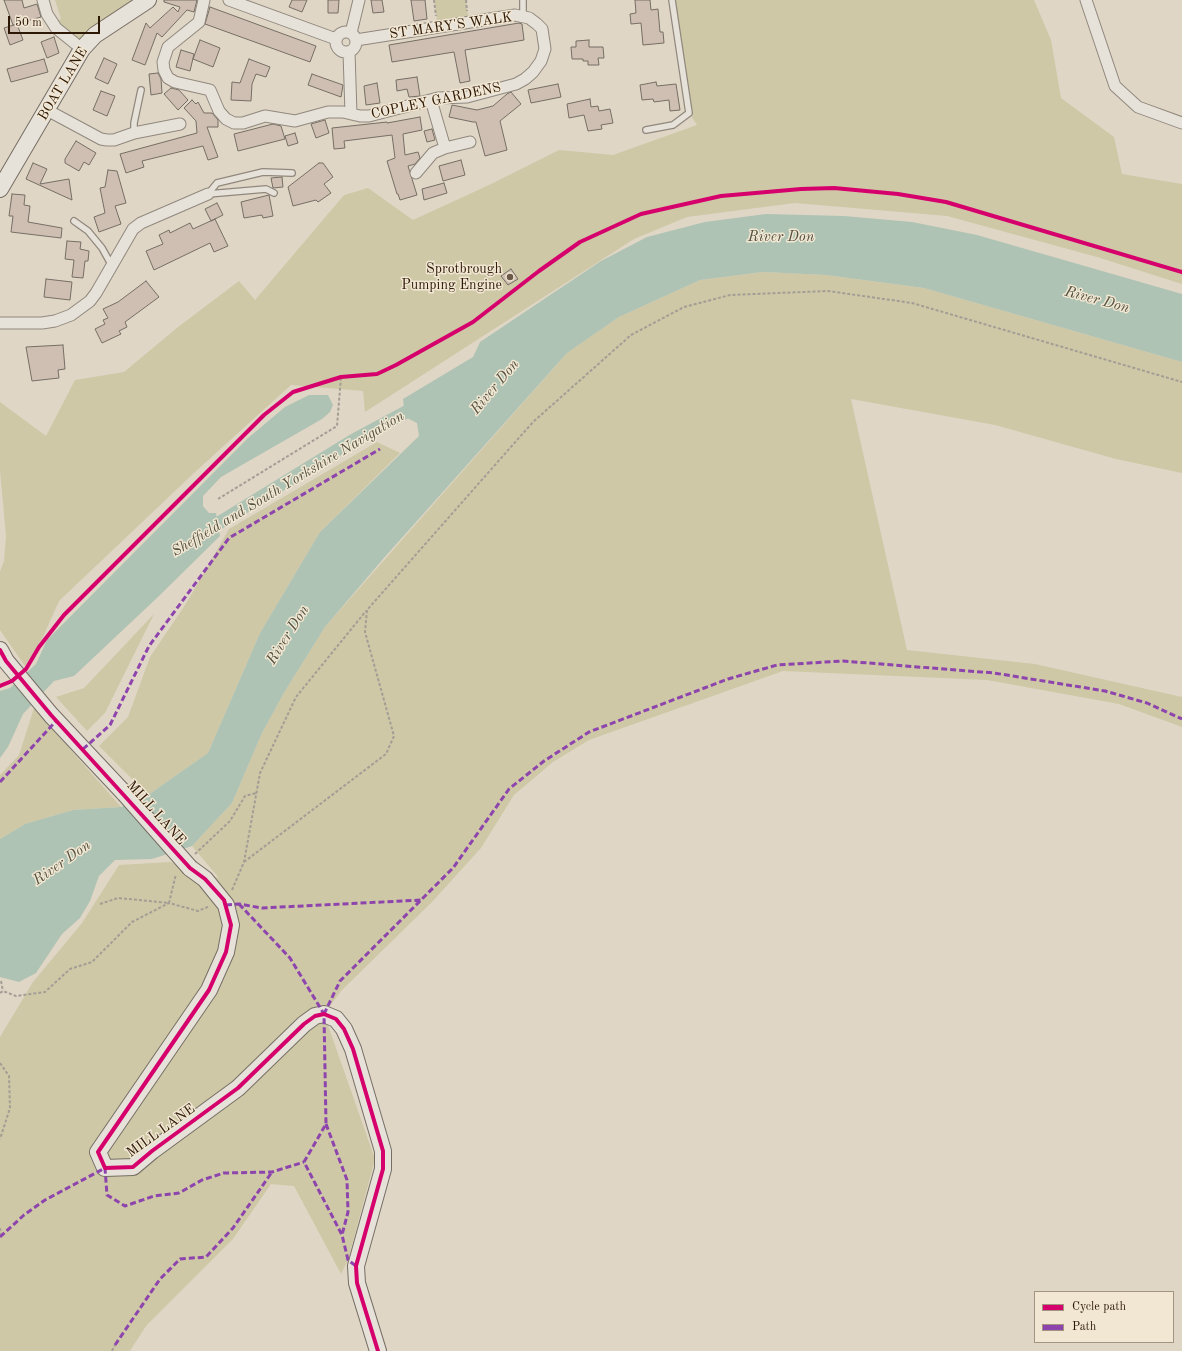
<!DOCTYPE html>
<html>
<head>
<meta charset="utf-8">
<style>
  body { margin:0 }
  #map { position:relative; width:1182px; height:1351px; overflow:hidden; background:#e0d6c6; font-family:"Old Standard TT",serif }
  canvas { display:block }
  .legend { position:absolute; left:1034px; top:1291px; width:140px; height:52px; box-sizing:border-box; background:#f1e7d3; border:1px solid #a39481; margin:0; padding:5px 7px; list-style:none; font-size:12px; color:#2d1806 }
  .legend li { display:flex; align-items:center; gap:8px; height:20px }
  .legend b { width:20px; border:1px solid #a39481 }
  .scale { position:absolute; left:8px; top:16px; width:92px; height:18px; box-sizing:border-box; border:2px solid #2d1806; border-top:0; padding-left:5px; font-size:12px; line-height:14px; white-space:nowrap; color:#2d1806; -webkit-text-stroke:3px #f1e7d3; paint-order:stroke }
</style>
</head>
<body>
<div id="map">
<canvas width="1182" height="1351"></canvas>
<ul class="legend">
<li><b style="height:5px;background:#d6006c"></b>Cycle path</li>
<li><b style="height:5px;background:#8e44ad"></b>Path</li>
</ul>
<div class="scale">50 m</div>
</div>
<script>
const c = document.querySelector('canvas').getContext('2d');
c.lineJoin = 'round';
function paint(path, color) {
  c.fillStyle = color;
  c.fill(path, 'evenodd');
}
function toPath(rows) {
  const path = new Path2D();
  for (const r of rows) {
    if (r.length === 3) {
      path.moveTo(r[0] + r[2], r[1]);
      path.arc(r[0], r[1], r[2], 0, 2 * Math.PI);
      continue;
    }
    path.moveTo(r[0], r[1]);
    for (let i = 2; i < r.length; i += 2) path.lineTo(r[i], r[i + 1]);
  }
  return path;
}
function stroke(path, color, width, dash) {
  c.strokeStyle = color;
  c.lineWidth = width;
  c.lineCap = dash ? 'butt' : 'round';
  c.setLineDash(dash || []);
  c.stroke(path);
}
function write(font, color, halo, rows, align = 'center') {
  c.font = font + ' "Old Standard TT",serif';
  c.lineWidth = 3;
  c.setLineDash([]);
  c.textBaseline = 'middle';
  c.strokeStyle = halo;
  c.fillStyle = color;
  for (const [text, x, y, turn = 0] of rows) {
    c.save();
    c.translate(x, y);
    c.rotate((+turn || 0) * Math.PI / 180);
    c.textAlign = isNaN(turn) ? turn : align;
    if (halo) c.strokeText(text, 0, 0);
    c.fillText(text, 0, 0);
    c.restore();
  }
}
paint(toPath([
  [55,0,148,0,82,49,52,22,61,19],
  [434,0,466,0,469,22,438,27],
  [672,0,1034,0,1051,40,1061,98,1114,137,1122,174,1182,184,1182,284,1097,257,947,216,795,203,687,217,634,239,365,412,363,391,291,385,195,472,59,601,43,637,25,666,0,630,0,571,4,561,6,536,0,471,0,402,46,436,75,380,124,372,178,327,239,281,255,300,344,195,368,188,413,220,489,185,559,150,613,155,697,125,689,113],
  [763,272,826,275,924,288,1182,362,1182,473,1116,459,995,425,851,399,907,650,1035,664,1182,697,1182,727,1119,704,987,680,783,671,589,740,553,762,514,795,481,848,432,902,341,991,324,1014,375,1159,348,1260,341,1274,294,1186,271,1184,233,1239,146,1326,130,1351,0,1351,0,1037,33,982,82,923,119,865,170,862,219,878,192,846,232,803,262,733,285,691,325,627,567,353,619,317,700,280],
  [377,442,400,453,320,532,260,633,208,753,148,795,99,746,128,717,150,657,187,602,229,529],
  [154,614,105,713,87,731,56,697,84,688],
  [34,708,121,807,73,810,25,824,0,839,0,775,19,755]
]), '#cec8a6');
paint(toPath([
  [766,214,844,216,912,222,977,235,1182,294,1182,362,924,288,826,275,763,272,700,280,619,317,567,353,383,559,325,627,285,691,262,733,232,803,192,846,152,859,115,860,99,876,90,901,80,918,62,934,36,973,19,982,0,977,0,839,25,824,73,810,121,807,148,795,208,753,260,633,320,532,419,436,417,423,405,417,403,399,473,357,480,342,601,261,647,237,705,222],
  [309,395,328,395,333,405,330,412,322,419,221,477,203,496,203,506,209,513,216,513,220,536,159,596,74,676,54,681,23,714,8,747,0,758,0,691,10,688,36,664,47,640,248,438,285,407]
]), '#aec3b3');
stroke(toPath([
  [204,532,352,441,419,405]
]), '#aec3b3', 13);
const building = toPath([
  [4,0,22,0,24,8,37,4,41,17,13,25,4,0],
  [164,0,197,0,194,12,187,10,162,37,157,33,145,65,132,60,146,23,150,28,173,7,178,12,180,7,164,2,164,0],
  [292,0,307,0,302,12,289,7,292,0],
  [328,0,339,0,338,13,328,13,328,0],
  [371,0,382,0,384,12,373,13,371,0],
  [411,0,425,0,427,19,414,21,411,0],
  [635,0,650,0,651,10,658,9,660,32,663,32,664,43,643,45,641,23,631,24,630,14,636,13,635,0],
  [210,7,316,46,310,62,205,24,210,7],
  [519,23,522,24,524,40,465,50,470,81,460,83,454,52,392,62,389,45,519,23],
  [17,24,23,40,10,45,4,28,17,24],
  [54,37,59,53,47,58,41,42,54,37],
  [200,40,220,48,213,67,193,59,200,40],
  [589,40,589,47,603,47,604,58,598,58,599,65,588,65,588,61,583,61,583,59,572,59,571,47,576,47,576,41,589,40],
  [181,50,194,54,190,71,176,67,181,50],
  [104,58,117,64,108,84,95,78,104,58],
  [44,59,48,72,11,82,7,69,44,59],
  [249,59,270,67,266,77,256,74,252,84,251,101,231,100,232,82,240,83,249,59],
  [158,73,161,79,162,93,151,95,149,74,158,73],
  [312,74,343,85,341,97,308,85,312,74],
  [417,77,420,96,409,97,407,89,397,91,396,80,417,77],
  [656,82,657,86,676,84,680,110,670,111,669,100,654,102,653,99,642,100,640,85,656,82],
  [377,83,380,103,366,105,364,86,377,83],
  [558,84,561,97,531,103,528,90,558,84],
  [171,88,179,90,188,100,178,110,164,94,171,88],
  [101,91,115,96,107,116,93,110,101,91],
  [511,92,521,104,500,121,507,150,485,156,476,122,473,122,449,117,452,105,477,110,493,106,507,94,511,92],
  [590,99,591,107,598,106,599,111,610,109,613,123,601,125,602,129,588,131,584,115,569,118,567,104,590,99],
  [192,100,196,104,198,102,204,113,212,113,218,120,218,127,207,127,218,157,208,160,203,146,142,161,144,167,126,173,120,154,197,133,196,121,184,108,192,100],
  [420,117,422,130,403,134,405,155,418,152,420,158,415,164,408,166,417,195,400,200,398,194,397,194,387,161,395,158,392,135,344,141,345,148,334,149,332,128,387,122,387,123,420,117],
  [325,120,329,133,316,138,311,124,325,120],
  [273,124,281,126,285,139,238,151,234,134,273,124],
  [432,129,435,140,427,142,424,131,432,129],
  [295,133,298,143,288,146,285,136,295,133],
  [76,141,96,153,89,165,84,162,79,171,65,163,65,159,76,141],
  [461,160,465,175,443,181,439,166,461,160],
  [33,163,47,169,40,184,69,179,72,200,26,179,33,163],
  [319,163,323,163,333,177,324,184,331,193,318,202,316,200,293,206,288,187,319,163],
  [108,170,117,171,126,203,115,206,121,224,99,232,94,217,105,213,100,188,105,187,108,170],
  [282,177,283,187,273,188,271,178,282,177],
  [444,183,447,193,424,200,422,189,444,183],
  [12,194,25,195,24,205,30,206,28,222,62,228,61,238,11,232,13,216,9,216,12,194],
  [269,195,273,216,263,218,262,215,244,218,241,202,269,195],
  [217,203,223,215,211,221,205,209,217,203],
  [215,219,228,246,214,252,210,243,154,270,146,251,163,244,159,235,169,230,170,233,190,223,193,229,215,219],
  [67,241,81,242,80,249,89,251,88,261,85,261,83,278,72,277,74,260,65,259,67,241],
  [511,269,518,279,508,285,501,276,511,269],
  [46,279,72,282,70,300,44,297,46,279],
  [146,281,159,297,125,322,127,327,119,331,121,334,102,343,95,329,105,324,103,320,108,318,103,309,118,302,146,281],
  [63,345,65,369,58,370,59,378,32,381,26,347,63,345]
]);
paint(building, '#cfbfb3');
stroke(building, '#766e64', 1);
const lane = toPath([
  [523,0,523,16],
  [646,130,673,125,689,113,672,0],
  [134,133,134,123,141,90],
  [208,194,217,183,263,172,292,173],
  [208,194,266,189,274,193],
  [74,221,88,231,102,248,112,266]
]);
const street = toPath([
  [43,0,47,14,56,28,82,49],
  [204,0,199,22,168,47,163,62,164,70,168,78,175,82,210,90,219,111,226,119,234,123,243,123,265,116,295,121,328,112,343,112,360,116,369,116,438,98,467,97,516,84,525,79,533,72,541,61,545,49,542,29,537,24,529,18,515,15,356,40],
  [229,0,336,39],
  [1086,0,1115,86,1138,107,1182,123],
  [346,42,10],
  [351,33,359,0],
  [349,52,351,114],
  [431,100,445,148],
  [47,110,101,139,107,140,114,140,134,133,180,124],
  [416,173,433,153,445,148,470,142],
  [0,323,42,323,55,321,71,315,90,301,96,293,133,229,141,223,208,194]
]);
const secondary = toPath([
  [0,189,82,49,95,35,148,0],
  [0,650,6,661,51,715,125,794],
  [190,868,205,879,226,905,231,925,226,952,209,990,98,1152,105,1168,133,1167,152,1151,238,1088,304,1024,315,1016,324,1014,336,1019,344,1029,353,1049,383,1151,383,1169,356,1266,357,1283,378,1351]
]);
stroke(lane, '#90887d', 8);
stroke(street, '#90887d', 13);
stroke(secondary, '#766e64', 18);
stroke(toPath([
  [434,0,436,16],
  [466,0,467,11],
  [218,499,337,426,341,377],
  [195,854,230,821,245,796,256,793],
  [244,862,386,754,394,736,365,632,367,610,533,422,631,335,684,307,730,295,828,291,912,303,1182,382],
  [232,890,244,862,260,773,296,697,366,611],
  [100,904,118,898,169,903,176,874],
  [1,981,3,991],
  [0,993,3,991,16,996,45,992,70,969,92,962,132,922,169,903,198,911,210,906],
  [0,1063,9,1076,10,1108,0,1139],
  [0,1228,1,1236],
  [112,1351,115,1345]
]), '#a39d95', 2, [3, 2]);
stroke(lane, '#e6e2da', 5.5);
stroke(street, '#e6e2da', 11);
stroke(secondary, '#e6e2da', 16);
const secondaryBridge = toPath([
  [125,794,190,868]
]);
stroke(secondaryBridge, '#766e64', 18, []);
stroke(secondaryBridge, '#e6e2da', 16);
stroke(toPath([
  [83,749,110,725,149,646,229,538,380,449],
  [0,782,57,720],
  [239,904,290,958,324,1014,326,1124,304,1162,342,1235,348,1260,356,1266],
  [226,905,239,904,262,908,422,900],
  [324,1014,340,981,453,868,509,789,544,761,589,732,728,679,777,665,843,661,994,673,1105,691,1147,703,1182,719],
  [326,1124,347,1180,348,1212,342,1235],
  [0,1237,24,1215,45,1200,105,1168,107,1195,125,1206,154,1196,179,1193,202,1180,224,1173,272,1172,304,1162],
  [115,1345,160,1279,180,1259,206,1257,233,1228,272,1172]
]), '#8e44ad', 3, [6, 3]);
stroke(toPath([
  [0,650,6,661,51,715,190,868,205,879,224,900,231,925,226,952,209,990,98,1152,105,1168,133,1167,152,1151,238,1088,304,1024,315,1016,324,1014,336,1019,344,1029,353,1049,383,1151,383,1169,356,1266,357,1283,378,1351],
  [0,686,12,681,26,669,39,647,64,615,264,415,293,392,341,377,377,374,396,365,473,322,539,271,580,242,641,214,721,196,801,189,834,188,898,194,946,202,1182,272]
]), '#d6006c', 4);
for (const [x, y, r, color] of [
  [510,277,4,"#6c5a49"]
]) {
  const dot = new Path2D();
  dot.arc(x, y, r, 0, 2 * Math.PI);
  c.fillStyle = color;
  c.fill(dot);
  stroke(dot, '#f1e7d3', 1.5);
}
write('14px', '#2d1806', '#f1e7d3', [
  ["ST MARY'S WALK",451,26,-8],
  ["BOAT LANE",63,84,-59],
  ["COPLEY GARDENS",436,101,-12],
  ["MILL LANE",156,813,48],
  ["MILL LANE",161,1131,-36]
]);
write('14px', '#2d1806', '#f1e7d3', [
  ["Sprotbrough",502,269],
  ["Pumping Engine",502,285]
], 'right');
write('italic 15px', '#535140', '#f1e7d3', [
  ["River Don",781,237],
  ["River Don",1097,300,15],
  ["River Don",495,387,-50],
  ["Sheffield and South Yorkshire Navigation",288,484,-31],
  ["River Don",288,635,-58],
  ["River Don",62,863,-35]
]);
</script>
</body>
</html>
